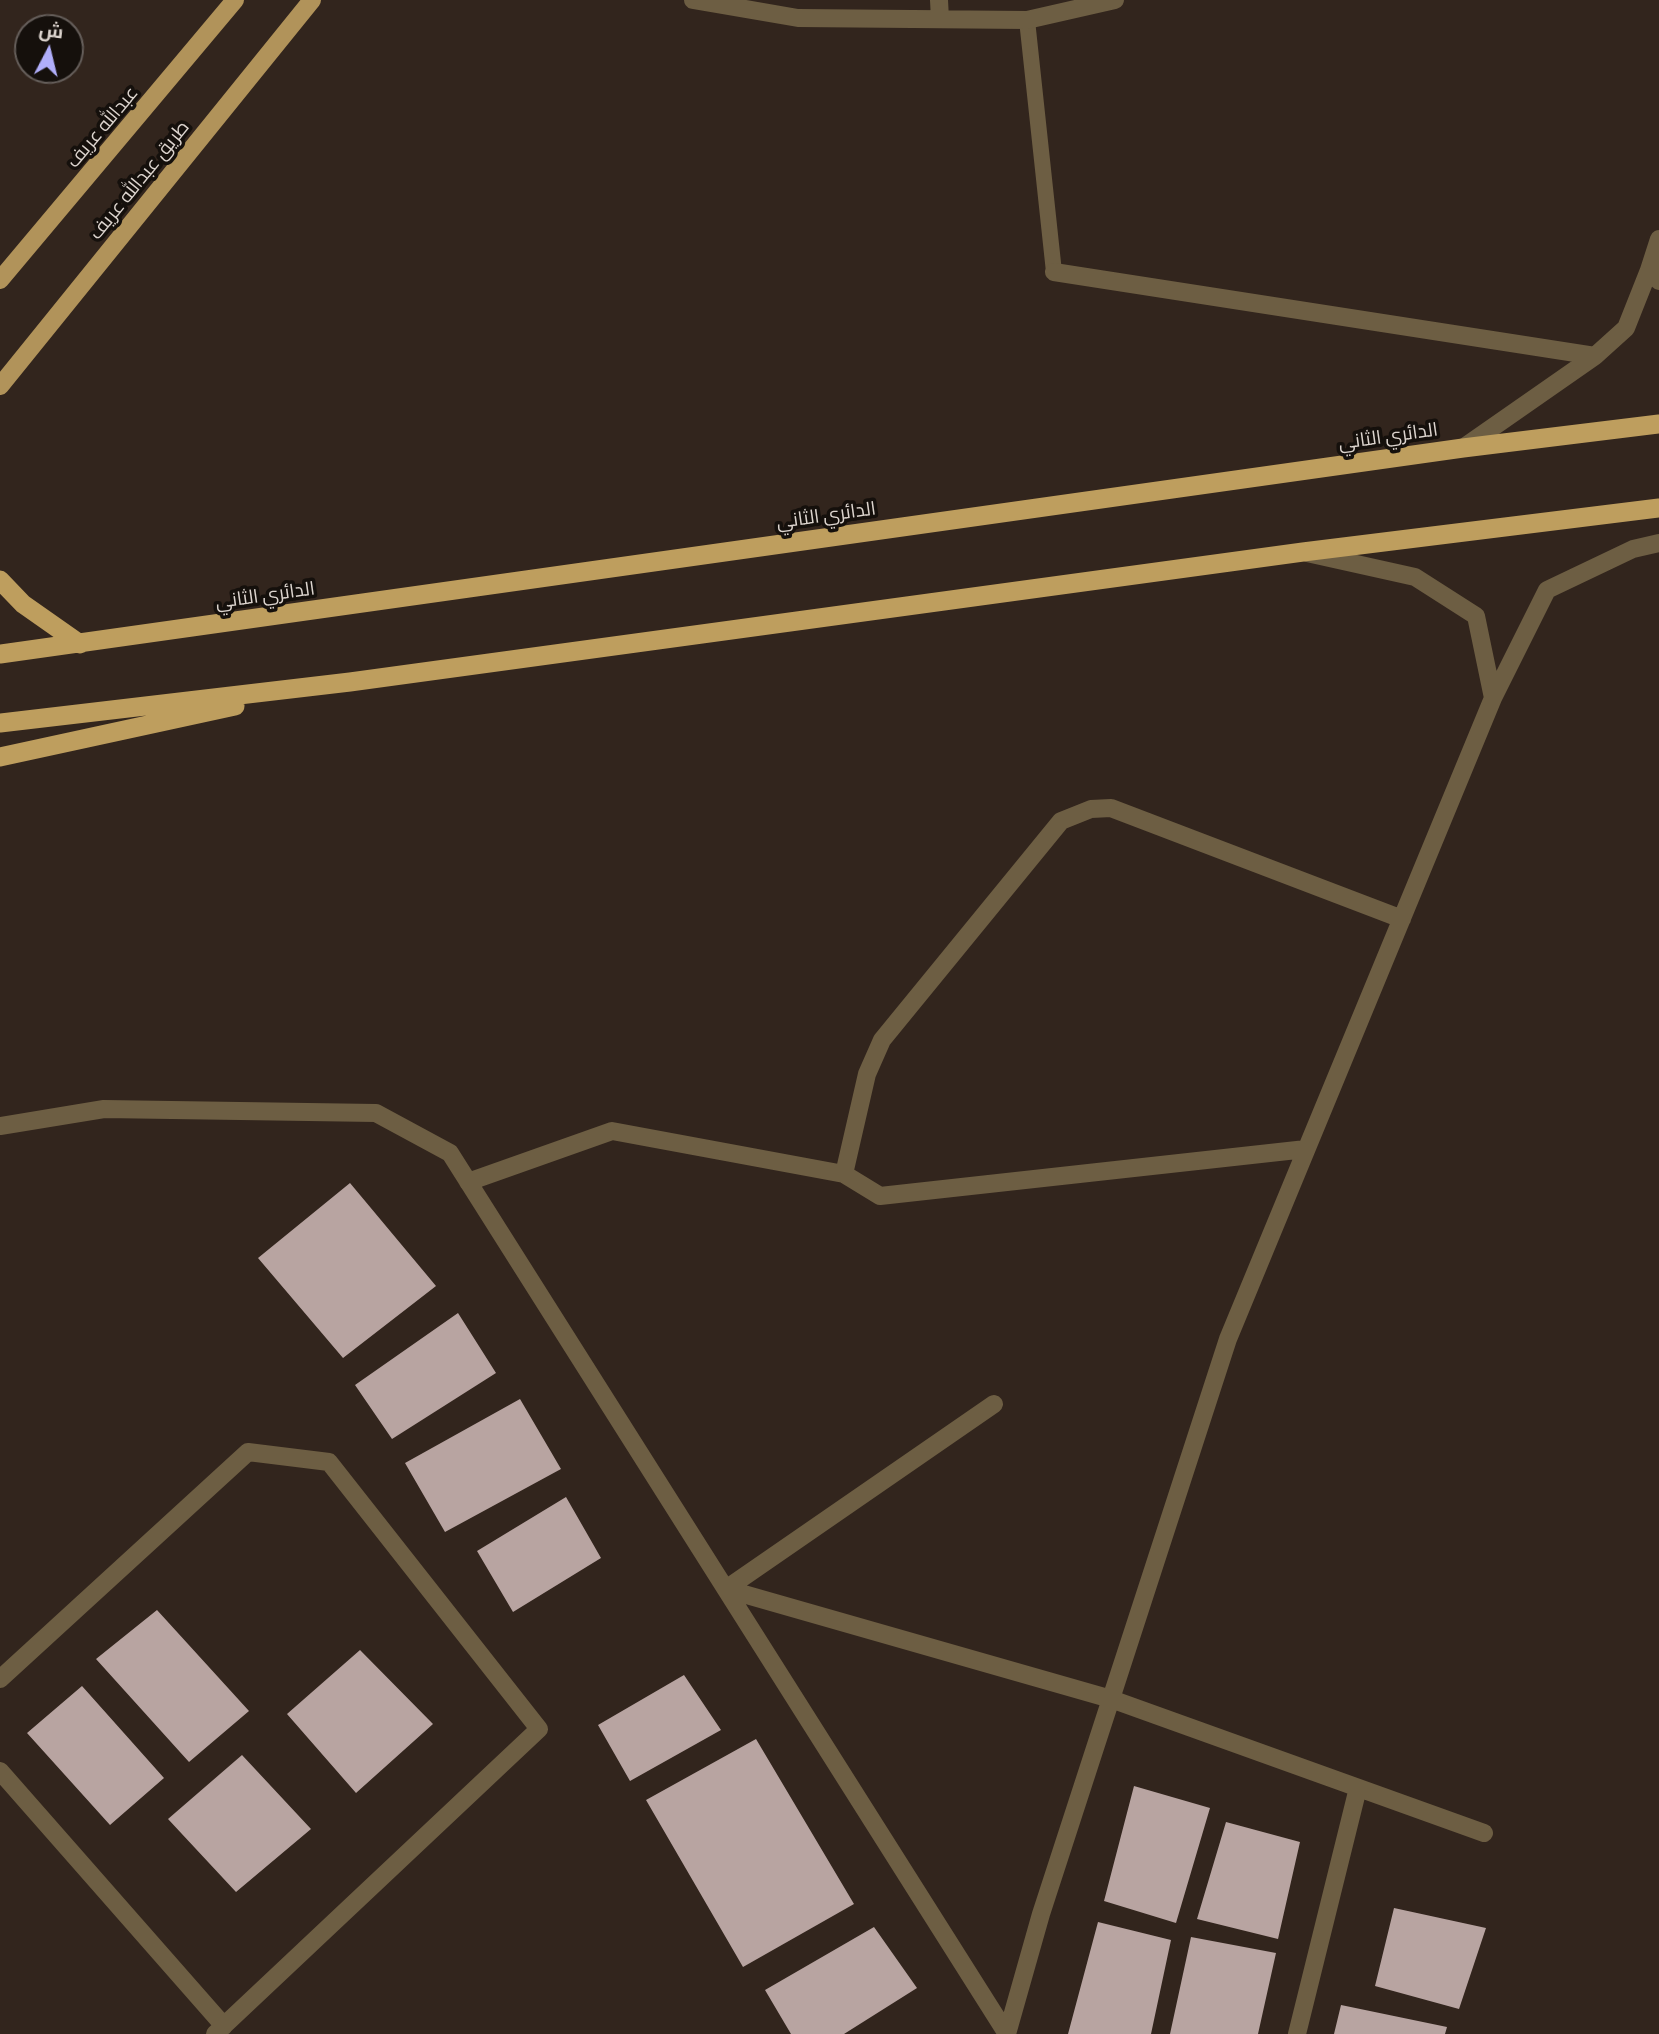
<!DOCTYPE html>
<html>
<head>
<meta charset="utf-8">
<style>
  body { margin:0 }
  #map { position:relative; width:1659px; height:2034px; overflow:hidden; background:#32251d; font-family:Commissioner,Cairo,sans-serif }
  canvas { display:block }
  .north { position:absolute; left:14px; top:14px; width:70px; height:70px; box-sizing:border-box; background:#15100c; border:2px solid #655e5a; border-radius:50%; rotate:7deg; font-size:19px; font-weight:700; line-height:28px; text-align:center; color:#dcd4ce }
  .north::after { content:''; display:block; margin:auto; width:24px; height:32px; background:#b0aefa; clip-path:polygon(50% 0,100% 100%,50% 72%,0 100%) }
</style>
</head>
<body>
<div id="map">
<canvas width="1659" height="2034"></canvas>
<div class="north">ش</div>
</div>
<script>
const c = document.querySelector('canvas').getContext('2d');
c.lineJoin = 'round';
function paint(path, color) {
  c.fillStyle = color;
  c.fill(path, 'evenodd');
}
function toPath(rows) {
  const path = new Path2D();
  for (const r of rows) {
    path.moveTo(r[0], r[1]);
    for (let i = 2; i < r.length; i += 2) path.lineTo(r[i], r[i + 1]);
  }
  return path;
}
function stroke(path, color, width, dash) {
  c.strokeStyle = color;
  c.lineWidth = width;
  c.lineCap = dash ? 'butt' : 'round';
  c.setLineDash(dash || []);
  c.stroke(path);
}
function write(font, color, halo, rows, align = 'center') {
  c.font = font + ' Commissioner,Cairo,sans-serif';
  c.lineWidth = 7;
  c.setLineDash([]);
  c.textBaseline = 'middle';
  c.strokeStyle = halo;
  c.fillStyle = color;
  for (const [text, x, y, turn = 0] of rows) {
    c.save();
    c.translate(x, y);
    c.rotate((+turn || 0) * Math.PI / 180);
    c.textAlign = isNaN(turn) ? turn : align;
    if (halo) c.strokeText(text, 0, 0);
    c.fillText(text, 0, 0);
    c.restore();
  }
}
paint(toPath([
  [350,1183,436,1286,343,1358,258,1258],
  [458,1313,496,1373,392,1439,355,1385],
  [520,1399,561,1469,445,1532,405,1463],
  [566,1497,601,1558,513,1612,477,1551],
  [157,1610,249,1711,189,1762,96,1659],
  [360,1650,433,1724,356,1793,287,1714],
  [684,1675,721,1730,630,1781,598,1725],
  [82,1686,164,1778,110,1825,27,1733],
  [756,1739,854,1904,743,1967,646,1800],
  [242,1755,311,1829,236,1892,168,1819],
  [1134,1786,1210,1808,1176,1923,1104,1901],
  [1226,1822,1300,1842,1278,1939,1197,1919],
  [1394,1908,1486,1928,1459,2009,1375,1986],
  [1098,1922,1171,1940,1151,2034,1068,2034],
  [874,1927,917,1988,844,2034,791,2034,765,1990],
  [1191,1937,1276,1953,1258,2034,1170,2034],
  [1341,2005,1447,2027,1445,2034,1334,2034]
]), '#b8a4a1');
stroke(toPath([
  [1027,20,1054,272]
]), '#6d5e43', 16);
stroke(toPath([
  [693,0,798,18,1027,20,1115,0],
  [939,0,940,19],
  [1649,270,1659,239],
  [1054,272,1595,356],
  [1463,448,1595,356,1626,328,1649,270,1659,281],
  [1307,553,1415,577,1476,616,1493,698,1547,590,1633,549,1659,543],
  [0,1126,104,1109,376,1113,450,1153,1007,2034],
  [844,1174,867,1074,882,1040,1061,821,1091,809,1111,808,1402,919],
  [468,1182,612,1131,844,1174,880,1196,1306,1149],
  [726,1589,1111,1699,1484,1833],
  [726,1589,994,1404],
  [0,1679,248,1452,329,1462,539,1729,215,2034],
  [0,1771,224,2026],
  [1007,2034,1041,1914,1228,1339,1493,698],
  [1297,2034,1358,1788]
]), '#6d5e43', 18);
stroke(toPath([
  [0,280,235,0],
  [0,386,312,0]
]), '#b1935a', 18);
stroke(toPath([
  [0,580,23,604,80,644],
  [0,654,1463,448,1659,424],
  [0,723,350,682,1303,552,1659,508],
  [0,757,235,706]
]), '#be9e5e', 19);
write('19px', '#dcd4ce', '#15100c', [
  ["عبدالله عريف",102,127,-50],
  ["طريق عبدالله عريف",139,180,-51],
  ["الدائري الثاني",1388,436,-8],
  ["الدائري الثاني",826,515,-8],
  ["الدائري الثاني",265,595,-8]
]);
</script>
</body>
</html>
